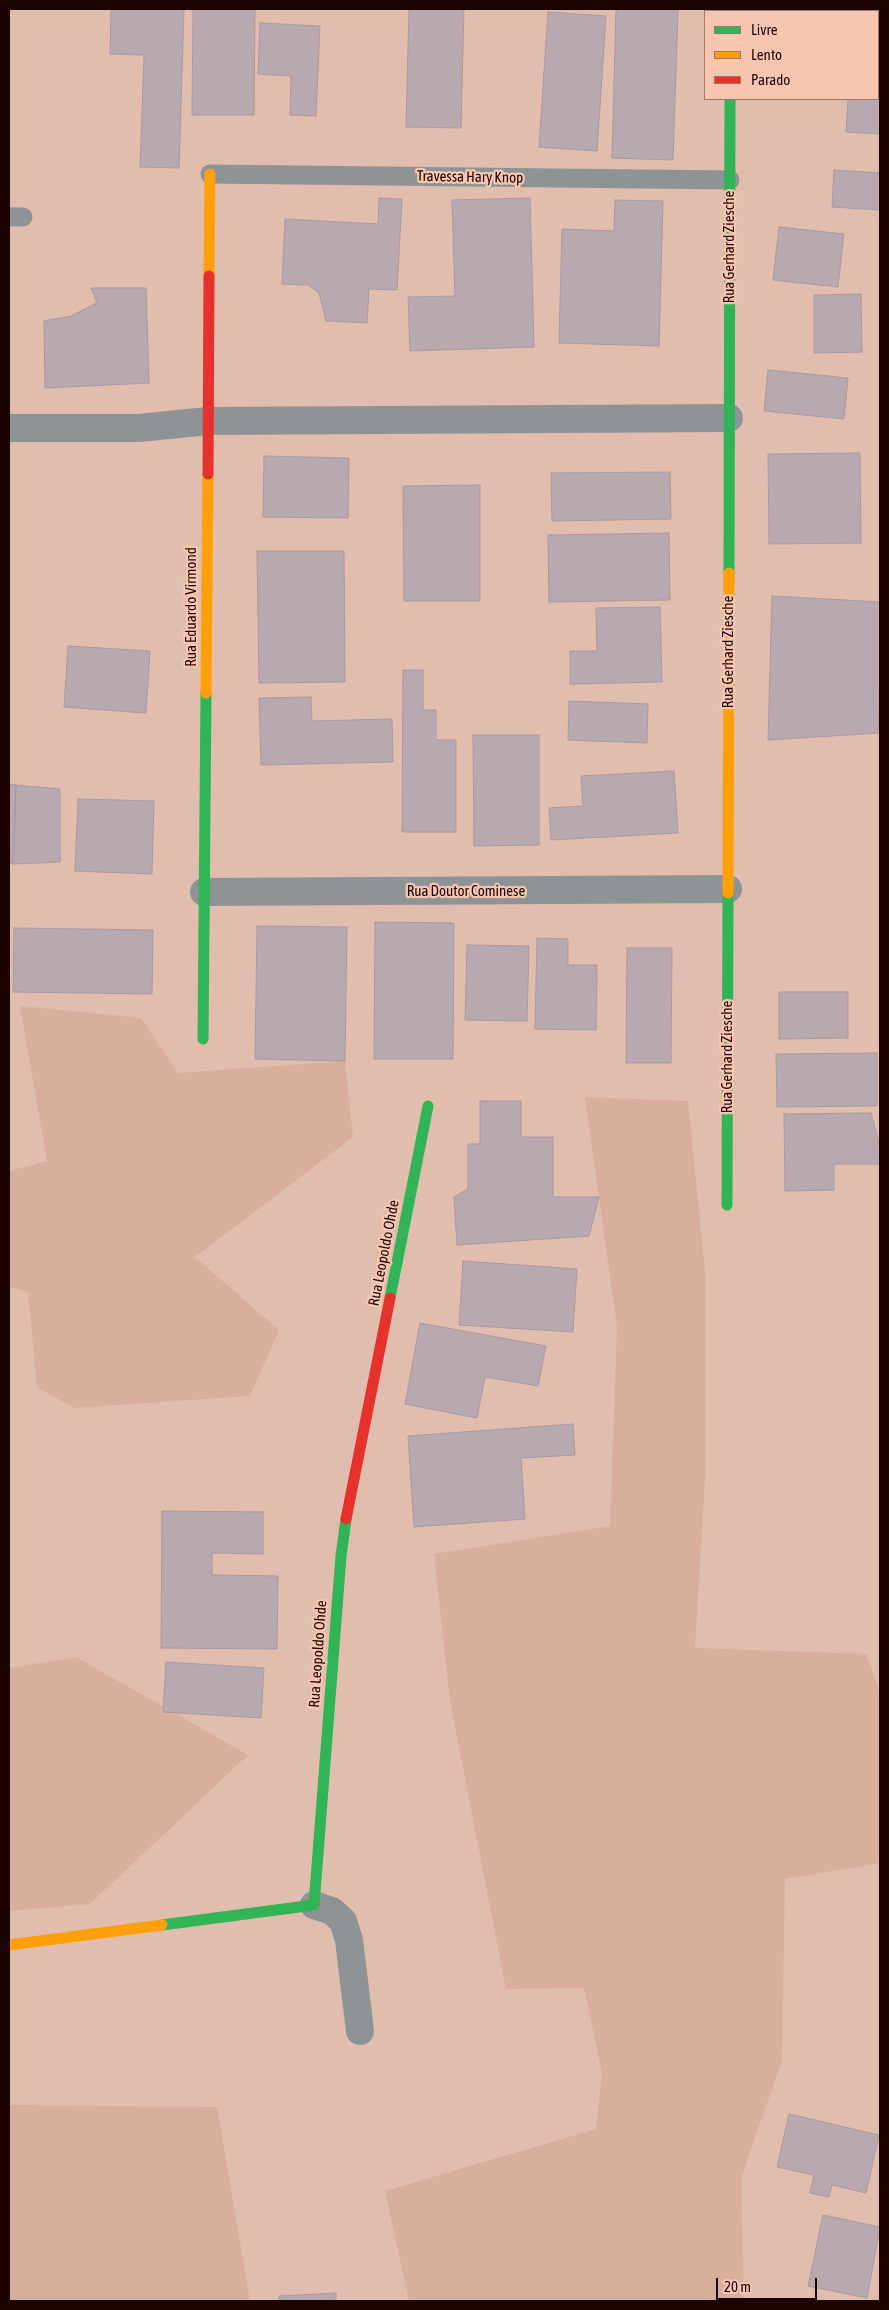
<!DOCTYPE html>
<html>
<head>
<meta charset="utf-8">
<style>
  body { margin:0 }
  #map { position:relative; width:889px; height:2310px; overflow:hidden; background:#e0bdad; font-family:"Asap Condensed",sans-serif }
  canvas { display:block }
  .frame { position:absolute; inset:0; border:10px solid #1d0300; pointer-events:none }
  .legend { position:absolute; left:704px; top:10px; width:175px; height:90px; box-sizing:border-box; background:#f8c6b0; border:1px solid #a0786a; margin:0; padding:6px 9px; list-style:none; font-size:15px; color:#1d0300 }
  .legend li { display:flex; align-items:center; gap:10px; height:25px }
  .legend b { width:25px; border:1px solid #a0786a }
  .scale { position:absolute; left:716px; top:2278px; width:101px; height:22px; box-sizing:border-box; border:2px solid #1d0300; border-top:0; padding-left:6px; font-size:15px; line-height:18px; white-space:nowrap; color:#1d0300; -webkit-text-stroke:4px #f8c6b0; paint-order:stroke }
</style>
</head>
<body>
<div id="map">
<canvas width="889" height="2310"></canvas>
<div class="frame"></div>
<ul class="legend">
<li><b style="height:6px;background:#30b455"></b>Livre</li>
<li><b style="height:6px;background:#ff9f0a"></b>Lento</li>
<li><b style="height:6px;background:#e5322d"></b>Parado</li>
</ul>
<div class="scale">20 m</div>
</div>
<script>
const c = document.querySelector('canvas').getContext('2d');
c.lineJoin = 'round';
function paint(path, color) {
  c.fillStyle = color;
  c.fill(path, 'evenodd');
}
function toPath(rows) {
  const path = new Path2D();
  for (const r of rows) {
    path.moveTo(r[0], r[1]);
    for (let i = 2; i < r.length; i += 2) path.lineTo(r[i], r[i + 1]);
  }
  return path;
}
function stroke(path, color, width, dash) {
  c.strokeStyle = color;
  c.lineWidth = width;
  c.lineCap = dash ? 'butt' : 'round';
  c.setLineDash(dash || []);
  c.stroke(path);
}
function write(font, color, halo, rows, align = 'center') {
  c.font = font + ' "Asap Condensed",sans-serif';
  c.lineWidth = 4.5;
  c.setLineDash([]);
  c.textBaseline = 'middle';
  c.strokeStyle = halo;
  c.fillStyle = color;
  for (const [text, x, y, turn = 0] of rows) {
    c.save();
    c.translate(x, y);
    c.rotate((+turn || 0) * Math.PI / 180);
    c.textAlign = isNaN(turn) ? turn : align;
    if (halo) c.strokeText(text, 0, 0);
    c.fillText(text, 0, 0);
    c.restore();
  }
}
paint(toPath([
  [20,1006,141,1018,178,1073,345,1061,353,1137,195,1257,279,1330,250,1396,74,1408,37,1387,28,1292,9,1287,9,1171,47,1161],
  [585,1097,688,1101,705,1272,705,1480,695,1648,866,1654,880,1692,880,1863,785,1879,782,2060,741,2178,744,2301,409,2301,385,2191,596,2129,602,2073,584,1988,506,1989,450,1701,434,1554,610,1526,617,1327],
  [76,1657,248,1755,90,1904,9,1911,9,1668],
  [9,2105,217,2107,250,2301,9,2301]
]), '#d8af9d');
const building = toPath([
  [111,9,184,9,179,168,140,167,144,55,110,54,111,9],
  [193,9,255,9,254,115,192,115,193,9],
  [409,9,464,9,461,128,406,127,409,9],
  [616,9,678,9,673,160,612,158,616,9],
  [548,12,606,16,597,151,539,147,548,12],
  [260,23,320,26,316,116,290,115,291,76,258,74,260,23],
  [878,24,880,24,880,75,878,75,878,24],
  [878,94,880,94,880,134,846,132,848,100,835,99,878,99,878,94],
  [834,170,880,173,880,210,832,207,834,170],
  [379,198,402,199,397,290,369,289,367,323,326,321,319,293,308,285,282,284,285,219,378,224,379,198],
  [530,198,534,347,410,351,408,297,455,296,452,200,530,198],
  [615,200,663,201,659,346,559,343,562,229,614,231,615,200],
  [779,227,844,234,838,287,773,280,779,227],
  [91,288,146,288,149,383,45,388,44,321,71,316,97,303,91,288],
  [861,294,862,352,814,353,814,295,861,294],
  [768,370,848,378,844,419,764,411,768,370],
  [860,453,861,543,769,544,768,454,860,453],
  [264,456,349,458,348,518,263,517,264,456],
  [670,472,671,519,552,521,551,473,670,472],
  [480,485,480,601,404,601,403,486,480,485],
  [669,533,670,600,549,602,548,535,669,533],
  [257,551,344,551,345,682,259,683,257,551],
  [772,596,880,602,879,733,768,740,772,596],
  [660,607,662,682,570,684,570,651,597,651,596,608,660,607],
  [68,646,150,651,146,713,64,707,68,646],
  [403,670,423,670,423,710,436,710,436,740,456,740,456,832,402,832,403,670],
  [311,697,312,721,392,719,393,762,261,765,259,698,311,697],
  [569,701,648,704,647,743,568,740,569,701],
  [473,735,539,735,539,845,474,846,473,735],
  [674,771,678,833,551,840,549,808,583,806,581,776,674,771],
  [9,784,16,785,13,864,9,863,9,784],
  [16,785,60,789,60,862,13,864,16,785],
  [78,799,154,801,152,874,75,871,78,799],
  [375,922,454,923,453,1059,374,1059,375,922],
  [257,926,347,927,345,1061,255,1059,257,926],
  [14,928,153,930,152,994,13,992,14,928],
  [537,938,568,939,568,965,597,965,596,1030,535,1029,537,938],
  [467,945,529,946,527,1021,465,1020,467,945],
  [627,948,672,948,671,1063,626,1063,627,948],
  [779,992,848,992,848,1038,779,1039,779,992],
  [877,1053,877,1106,777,1107,776,1054,877,1053],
  [480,1101,521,1101,521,1137,553,1137,553,1197,599,1197,589,1236,457,1245,454,1197,468,1189,468,1144,480,1144,480,1101],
  [871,1113,880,1147,880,1164,834,1164,834,1190,785,1191,784,1114,871,1113],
  [463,1261,577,1269,573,1332,459,1325,463,1261],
  [420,1323,546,1346,538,1386,485,1377,477,1418,405,1404,420,1323],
  [573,1424,575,1455,521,1458,525,1519,414,1527,408,1436,573,1424],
  [162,1511,263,1512,263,1554,212,1553,212,1575,278,1576,277,1649,161,1648,162,1511],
  [166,1662,264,1668,261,1718,163,1712,166,1662],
  [789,2114,879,2135,866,2193,832,2185,829,2197,810,2193,814,2175,777,2167,789,2114],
  [823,2215,880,2227,867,2298,808,2286,823,2215],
  [336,2293,336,2301,279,2301,279,2296,336,2293]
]);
paint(building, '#b8a8af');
stroke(building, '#aa999f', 1);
stroke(toPath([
  [210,174,730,180],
  [9,217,23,217]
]), '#8e9395', 19);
stroke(toPath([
  [730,9,730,11],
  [9,428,139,428,208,421,729,418],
  [204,892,728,889],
  [314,1905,332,1911,343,1921,349,1940,360,2031]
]), '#8e9395', 28);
stroke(toPath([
  [729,573,730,99],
  [203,1039,206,693],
  [727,1205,728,893],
  [390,1298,428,1106],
  [162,1925,314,1905,341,1556,346,1519]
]), '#30b455', 11);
stroke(toPath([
  [209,276,210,174],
  [206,693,208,474],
  [728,893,729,573],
  [9,1945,162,1925]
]), '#ff9f0a', 11);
stroke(toPath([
  [208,474,209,276],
  [346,1519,390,1298]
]), '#e5322d', 11);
write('15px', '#1d0300', '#f8c6b0', [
  ["Travessa Hary Knop",470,177,1],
  ["Rua Gerhard Ziesche",729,247,-90],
  ["Rua Eduardo Virmond",191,607,-90],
  ["Rua Gerhard Ziesche",728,652,-90],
  ["Rua Doutor Cominese",466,891],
  ["Rua Gerhard Ziesche",727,1057,-90],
  ["Rua Leopoldo Ohde",384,1253,-79],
  ["Rua Leopoldo Ohde",318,1654,-86]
]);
</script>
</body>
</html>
